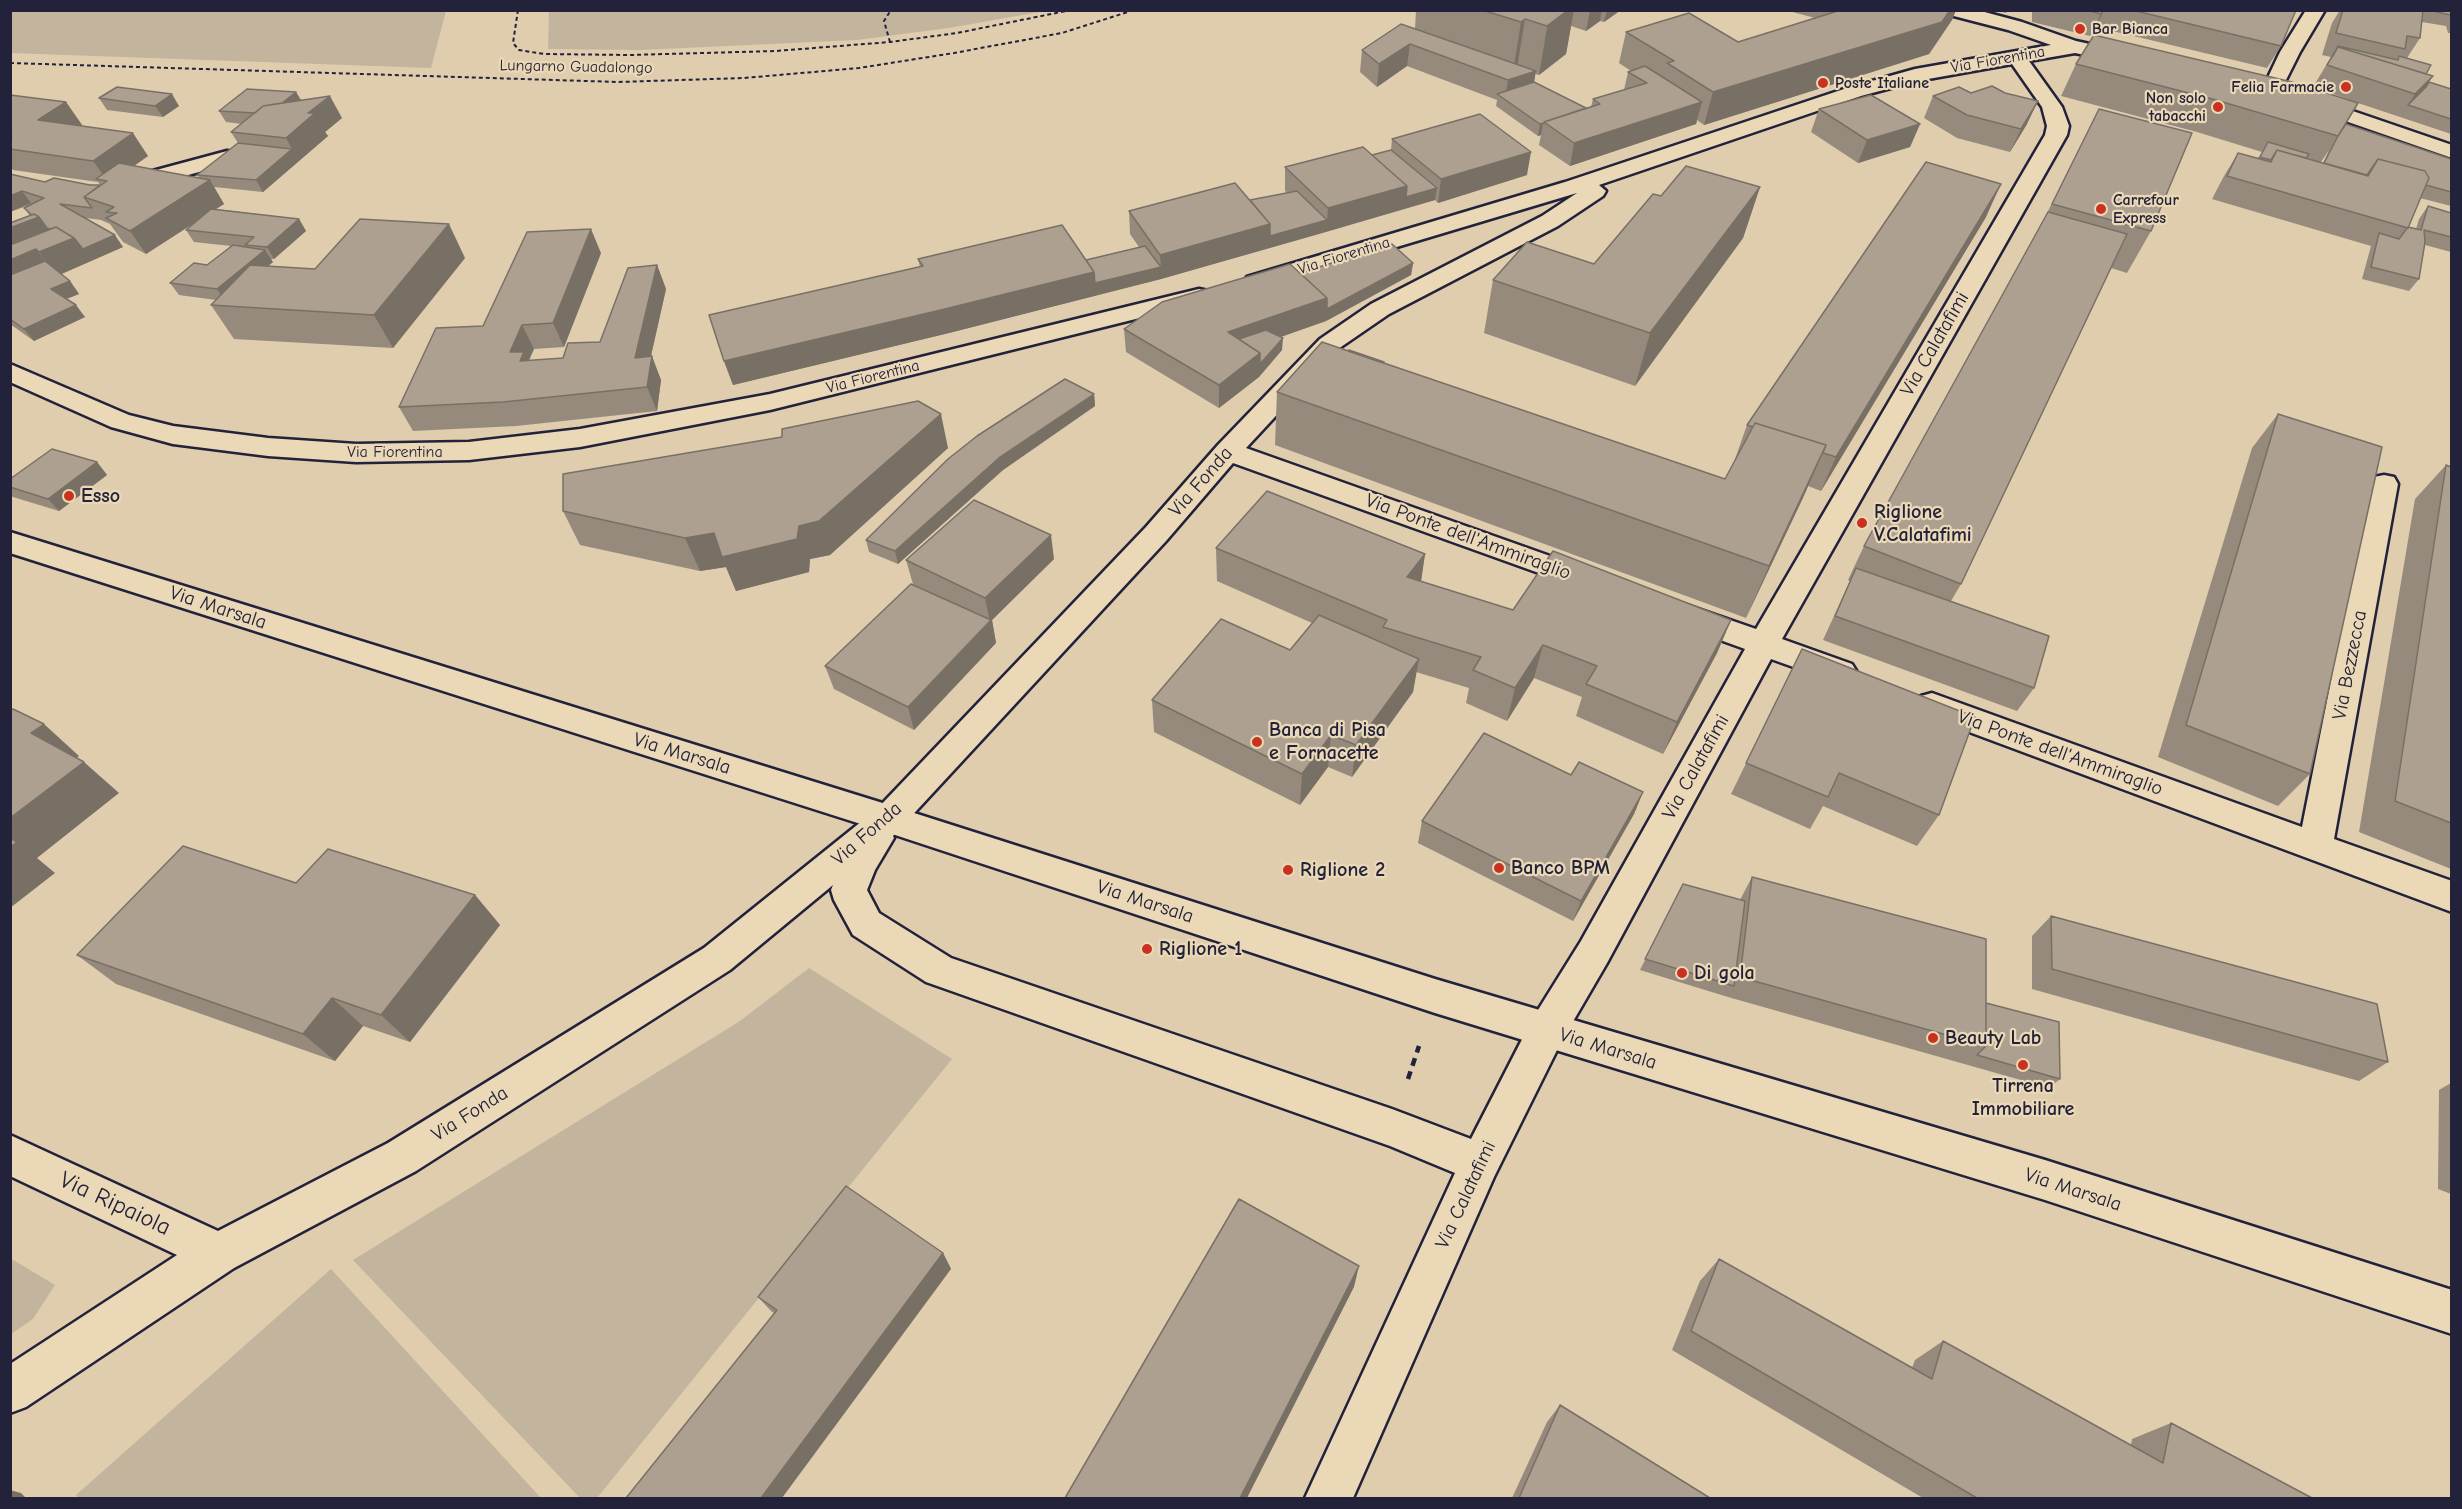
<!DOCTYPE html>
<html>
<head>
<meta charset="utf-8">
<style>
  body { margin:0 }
  #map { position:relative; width:2462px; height:1509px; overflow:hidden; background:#dfcdae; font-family:"Comic Neue",sans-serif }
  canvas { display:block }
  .frame { position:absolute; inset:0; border:12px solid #22223b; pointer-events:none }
</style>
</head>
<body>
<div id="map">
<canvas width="2462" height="1509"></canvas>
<div class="frame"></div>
</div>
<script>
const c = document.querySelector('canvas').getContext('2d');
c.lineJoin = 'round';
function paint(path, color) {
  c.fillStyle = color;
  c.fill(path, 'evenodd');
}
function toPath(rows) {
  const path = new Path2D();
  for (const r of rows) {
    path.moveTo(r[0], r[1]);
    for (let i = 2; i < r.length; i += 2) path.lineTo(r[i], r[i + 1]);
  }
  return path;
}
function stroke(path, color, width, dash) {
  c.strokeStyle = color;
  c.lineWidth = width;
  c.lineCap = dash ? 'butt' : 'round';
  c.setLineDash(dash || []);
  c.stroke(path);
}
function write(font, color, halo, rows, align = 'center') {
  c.font = font + ' "Comic Neue",sans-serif';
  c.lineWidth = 4.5;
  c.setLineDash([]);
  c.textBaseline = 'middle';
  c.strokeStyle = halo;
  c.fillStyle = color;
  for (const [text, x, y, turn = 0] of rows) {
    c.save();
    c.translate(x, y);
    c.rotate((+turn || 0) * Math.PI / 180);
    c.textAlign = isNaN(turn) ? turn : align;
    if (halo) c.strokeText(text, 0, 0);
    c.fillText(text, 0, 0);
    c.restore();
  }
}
paint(toPath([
  [11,10,446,10,446,11,431,68,11,53],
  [549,11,549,10,1045,11,949,28,857,40,640,50,548,49],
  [809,968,952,1059,597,1498,580,1498,353,1260,740,1021],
  [10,1258,55,1285,33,1319,11,1334],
  [331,1269,541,1498,79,1498,76,1495]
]), '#c3b49d');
const minor = toPath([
  [1944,10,1977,10,2022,22,2076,41,2135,54,2138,58,2135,62,2128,64,2075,53,2029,61,2062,107,2069,126,2067,135,1782,639,1852,664,1857,672,1852,680,1841,684,1771,659,1607,963,1561,1042,1494,1177,1353,1498,1305,1498,1455,1173,1390,1146,926,982,853,935,834,900,831,890,833,885,730,970,416,1171,234,1268,26,1407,10,1413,10,1364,177,1255,10,1176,10,1135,218,1231,388,1143,704,948,877,809,1146,527,1218,445,1320,339,1371,304,1542,216,1577,193,1263,287,1255,289,1247,287,1243,282,1247,277,1565,182,1847,88,1915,69,2051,45,2008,30,1946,14,1944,10],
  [2012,64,2042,107,2047,126,2045,135,1756,629,1684,604,1673,607,1669,615,1673,623,1745,649,1581,941,1533,1018,1471,1139,1392,1109,951,958,879,913,867,890,875,870,894,838,893,836,1166,541,1233,463,1575,586,1585,589,1595,586,1600,579,1595,572,1246,448,1338,349,1389,314,1558,226,1603,196,1606,191,1599,185,1861,96,1917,81,2012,64],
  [2306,10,2325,10,2300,52,2279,94,2265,94,2262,90,2280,52,2306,10],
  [2309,96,2452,145,2452,158,2302,106,2299,102,2302,98,2309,96],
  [227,151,235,152,238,157,235,162,127,192,119,190,116,185,119,180,227,151],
  [1199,289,1208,291,1211,296,1208,301,770,410,580,447,469,460,356,462,268,456,173,444,111,427,10,382,10,364,129,415,173,426,268,438,356,444,469,442,580,429,770,394,1199,289],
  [2384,475,2394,477,2398,484,2334,839,2452,881,2452,912,1921,714,1916,705,1921,696,1932,693,2302,827,2370,484,2374,477,2384,475]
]);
const major = toPath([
  [10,532,889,805,1435,979,2045,1160,2452,1290,2452,1334,2045,1200,1435,1013,889,833,10,553,10,532]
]);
stroke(minor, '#22223b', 5);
stroke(major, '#22223b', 5);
stroke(toPath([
  [518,10,513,43,519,50,544,54,630,55,776,51,890,42,957,33,1071,10],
  [890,42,884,21,891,10],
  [10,63,618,82,744,78,859,68,954,53,1062,33,1134,10]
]), '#22223b', 2, [4, 3]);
stroke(toPath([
  [1408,1079,1419,1046]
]), '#22223b', 4.5, [8, 6]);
paint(minor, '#ebd8b6');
paint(major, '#ebd8b6');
paint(toPath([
  [1416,10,1621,10,1604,22,1600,21,1586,31,1571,26,1566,54,1539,75,1535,74,1534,82,1586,108,1591,107,1593,99,1624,90,1628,72,1631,71,1619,63,1626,32,1738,42,1815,18,1785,10,1956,10,1952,20,1929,54,1704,125,1697,120,1696,124,1570,166,1539,145,1541,135,1538,136,1496,106,1497,100,1407,66,1377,87,1360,72,1362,50,1415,29],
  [1994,10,2007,10,2006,13],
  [2032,10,2297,10,2294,14,2281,46,2267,68,2096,27,2090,36,2032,22],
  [2340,10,2451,10,2451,33,2448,33,2446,26,2422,22,2420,38,2407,58,2426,74,2429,82,2451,89,2451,134,2358,103,2346,124,2451,159,2451,206,2420,198,2408,227,2416,229,2419,219,2428,206,2451,213,2451,252,2425,245,2419,279,2409,291,2362,279,2371,246,2212,199,2224,176,2238,153,2258,158,2262,152,2197,132,2061,96,2076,64,2348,99,2313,87,2331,57,2322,55,2332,23],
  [2329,150,2323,163,2321,162],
  [296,92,301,100,342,118,325,132,328,136,263,192,214,187,224,204,216,209,299,219,306,231,274,259,271,259,273,262,268,266,315,269,465,258,393,348,234,339,211,305,216,300,179,295,170,283,207,265,231,246,194,242,186,230,192,224,146,254,123,242,110,224,101,220,86,218,123,247,61,274,70,281,79,294,66,299,85,317,34,341,10,324,10,223,30,216,24,208,32,204,10,212,10,174,45,182,90,185,100,185,98,182,13,170,10,166,10,95,66,102,82,125,80,126,148,156,134,166,200,178,197,175,238,143,231,132,242,124,226,122,219,111],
  [1933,96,2027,124,2010,152,1957,138,1924,118],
  [99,98,179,106,163,117,107,110],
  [1819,109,1920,124,1910,147,1858,163,1811,132],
  [2099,109,2151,231,2127,273,2111,268,1961,584,1951,601,2034,688,2017,711,1823,640,1850,581,1848,580,1864,546,2045,217],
  [1392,139,1527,175,1438,203,1435,200,1161,279,949,333,733,385,724,361,920,267,918,259,1086,260,1139,247,1130,234,1129,211,1250,200,1287,193,1285,191,1285,167,1372,155,1391,150],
  [1760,187,1743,238,1635,386,1484,333,1493,280,1594,264,1661,196],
  [1986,217,1821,491,1808,486,1746,618,1275,445,1277,392,1348,351,1384,362,1384,364,1725,479,1736,459,1735,459,1747,425],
  [601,253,564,347,534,349,529,361,563,358,600,342,657,265,666,289,651,356,661,380,657,411,516,426,413,431,399,407,483,326],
  [1413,263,1411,275,1326,321,1281,337,1282,350,1259,377,1219,408,1126,352,1124,329,1300,273],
  [1094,394,1095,406,1003,470,898,564,869,552,866,540],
  [2278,414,2310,774,2278,806,2158,757,2252,448],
  [782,437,948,448,830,555,810,559,809,572,736,591,726,567,700,571,580,545,563,511],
  [97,462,107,475,59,511,13,497,10,494,10,479],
  [2446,465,2451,467,2451,869,2359,832,2415,499],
  [1216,548,1425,554,1421,581,1513,610,1731,620,1717,653,1663,754,1576,716,1582,697,1534,678,1507,721,1466,703,1469,688,1416,672,1413,692,1352,777,1328,767,1300,805,1154,732,1152,700,1290,650,1312,623,1217,581],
  [1054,559,992,620,996,643,914,730,834,689,825,666,913,584,906,560],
  [1802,649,1939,815,1917,846,1823,806,1810,829,1731,794],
  [1571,775,1643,792,1634,814,1573,921,1418,843,1422,821],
  [1752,877,1986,1003,2060,1079,2049,1088,1728,997,1640,970,1683,884,1740,900,1741,898],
  [475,895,500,925,410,1042,363,1026,335,1061,116,984,77,955],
  [2051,916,2388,1062,2359,1081,2032,989,2032,936],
  [2451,1083,2451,1194,2438,1189,2439,1090],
  [943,1253,951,1269,774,1313,771,1311,758,1297],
  [1719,1259,1912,1368,1915,1360,1943,1341,2131,1445,2132,1439,2171,1423,2312,1498,1923,1498,1672,1350,1700,1281],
  [1560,1405,1710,1498,1512,1498,1547,1422]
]), '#958a7c');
paint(toPath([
  [1550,10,1574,10,1566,54,1539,75],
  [1590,10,1602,10,1600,21,1586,31],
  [1607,10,1621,10,1604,22],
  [1950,10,1956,10,1952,20,1929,54,1704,125,1713,92],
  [2103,10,2104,10,2096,27,2090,36],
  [1525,19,1517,68,1513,72,1521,22],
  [1410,44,1407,66,1377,87,1379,64],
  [1536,71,1532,94,1505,99,1508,80],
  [2433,76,2418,99,2408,105,2415,94],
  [296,92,303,104,268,114],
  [172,94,179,106,163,117,155,106],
  [330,96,342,118,325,132,328,136,263,192,256,180,292,149,286,138,308,113],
  [2038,101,2027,124,2010,152,2021,129],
  [66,102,82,125,54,143,38,120],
  [1702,102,1696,124,1570,166,1574,143],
  [1543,123,1541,135,1538,136,1540,124],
  [1920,124,1910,147,1858,163,1867,140],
  [133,133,148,156,109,183,93,161],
  [1531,152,1527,175,1438,203,1441,179],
  [210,180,224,204,146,254,130,231],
  [2001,184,1986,217,1821,491,1836,457],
  [1407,186,1437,188,1435,200,1326,232,1328,208],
  [1760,187,1743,238,1635,386,1650,333],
  [22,191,31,203,10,212,10,196],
  [39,217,56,240,10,252,10,228],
  [299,219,306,231,274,259,267,247],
  [1327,220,1326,232,1270,248,1270,236],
  [449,224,465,258,393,348,374,315],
  [1270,224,1270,248,1161,279,949,333,733,385,724,361,1094,272,1161,267,1160,255],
  [591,229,601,253,564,347,553,323],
  [115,235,123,247,57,276,39,252,74,238],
  [36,249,55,273,10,291,10,260],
  [265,250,273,262,225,302,217,289],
  [1413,263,1411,275,1326,321,1240,351,1228,332],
  [657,265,666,289,645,382,635,358],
  [70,281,79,294,61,301,51,289],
  [76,305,85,317,34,341,24,329],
  [522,325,534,349,528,361,536,376,510,352],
  [1283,338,1282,350,1259,377,1219,408,1219,385,1260,353],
  [652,356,661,380,657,411,647,387],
  [1094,394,1095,406,1003,470,898,564,895,551,1000,457],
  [941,414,948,448,830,555,810,559,809,572,736,591,726,567,700,571,685,538,714,533,799,526],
  [1826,445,1803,498,1746,618,1769,566],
  [97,462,107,475,59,511,48,499],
  [1051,535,1054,559,992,620,996,643,914,730,908,707,990,622,985,598],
  [1425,554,1420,588,1407,577],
  [1731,620,1717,653,1663,754,1677,722],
  [1543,645,1534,678,1507,721,1515,688],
  [1419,659,1413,692,1352,777,1356,745],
  [44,724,79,756,67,765,31,733],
  [1331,735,1328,767,1300,805,1302,774],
  [84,762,119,793,37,858,55,873,10,908,10,818],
  [1643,792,1634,814,1573,921,1581,901],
  [475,895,500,925,410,1042,381,1015],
  [332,998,363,1026,335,1061,303,1034],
  [943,1253,951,1269,782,1498,761,1498],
  [1359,1266,1354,1287,1247,1498,1240,1498],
  [10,1490,21,1493,26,1498,10,1498]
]), '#797065');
const building = toPath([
  [1482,10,1568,10,1547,26,1525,19,1521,22,1482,10],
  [1841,10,1950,10,1942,22,1713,92,1667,63,1674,61,1626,32,1689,13,1738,42,1841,10],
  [2087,10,2103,10,2101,14,2087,10],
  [2132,10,2296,10,2281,46,2132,10],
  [2343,10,2423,10,2420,38,2407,36,2405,49,2336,33,2343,10],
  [2427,10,2451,10,2451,15,2427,10],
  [1401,24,1536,71,1508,80,1410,44,1379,64,1362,50,1401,24],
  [2094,35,2292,82,2358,103,2338,136,2216,100,2076,64,2094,35],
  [2338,46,2398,60,2399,56,2431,65,2426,74,2338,47,2333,56,2338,46],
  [2338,47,2433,76,2415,94,2327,65,2338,47],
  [1645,66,1702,102,1574,143,1544,122,1600,104,1593,99,1647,83,1628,72,1645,66],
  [1534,82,1586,108,1544,122,1545,123,1540,124,1497,94,1534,82],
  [2429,82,2451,89,2451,119,2408,105,2426,87,2429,82],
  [1992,86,2005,93,2038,101,2021,129,1967,115,1933,96,1959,87,1971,93,1992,86],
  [117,87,172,94,155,106,99,98,117,87],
  [247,89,296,92,282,103,263,106,255,113,219,111,247,89],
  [10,95,66,102,38,120,133,133,93,161,10,149,10,138,12,136,10,136,10,95],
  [1871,95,1920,124,1867,140,1819,109,1871,95],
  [330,96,308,113,315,113,286,138,231,132,263,106,330,96],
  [2099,109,2192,133,2151,231,2052,204,2099,109],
  [1480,114,1531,152,1441,179,1392,139,1480,114],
  [2346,124,2451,159,2451,192,2426,185,2429,178,2425,171,2378,159,2367,175,2324,163,2338,136,2346,124],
  [2268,142,2309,154,2306,158,2277,150,2271,160,2260,157,2268,142],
  [238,143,292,149,256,180,197,175,238,143],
  [1363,147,1407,186,1328,208,1285,167,1363,147],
  [1391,150,1437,188,1406,197,1407,186,1372,155,1391,150],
  [2277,150,2368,176,2378,159,2425,171,2429,178,2408,228,2227,176,2238,153,2271,162,2277,150],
  [1926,162,2001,184,1836,457,1823,453,1826,445,1755,423,1753,427,1747,425,1926,162],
  [119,163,210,180,130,231,106,218,117,213,106,212,114,207,84,197,107,181,96,179,119,163],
  [1686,166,1760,187,1650,333,1493,280,1527,242,1594,264,1653,194,1661,196,1686,166],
  [10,174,45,182,54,178,90,185,100,185,84,197,92,208,60,204,115,235,83,249,74,238,56,227,50,229,47,228,39,217,34,214,32,215,24,208,44,198,22,191,10,196,10,174],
  [1235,183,1270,224,1160,255,1129,211,1235,183],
  [1297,191,1327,220,1270,236,1270,224,1250,200,1297,191],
  [2428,206,2451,213,2451,237,2424,230,2425,242,2419,279,2371,267,2379,233,2399,239,2408,227,2421,230,2428,206],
  [211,209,299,219,267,247,245,245,254,237,186,230,211,209],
  [2048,212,2127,234,1961,584,1864,546,2048,212],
  [34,214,39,217,10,228,10,223,34,214],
  [360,219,449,224,374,315,211,305,250,265,315,269,360,219],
  [1062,225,1094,272,945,309,724,361,709,315,923,266,918,259,1062,225],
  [56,227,74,238,39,252,36,249,10,260,10,245,56,227],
  [591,229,553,323,522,325,510,352,524,352,520,361,563,358,568,343,600,342,628,268,657,265,635,358,652,356,647,387,503,402,399,407,436,328,483,326,527,232,591,229],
  [1392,244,1413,263,1327,309,1327,298,1300,273,1392,244],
  [233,245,265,250,217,289,170,283,194,263,207,265,233,245],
  [1145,246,1161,267,1095,283,1094,272,1086,260,1145,246],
  [45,261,70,281,51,289,76,305,24,329,10,319,10,275,45,261],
  [1290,264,1327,298,1228,332,1260,353,1219,385,1124,329,1162,302,1290,264],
  [1266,330,1283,338,1260,364,1260,353,1239,339,1266,330],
  [1322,342,1725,479,1755,423,1826,445,1769,566,1277,392,1322,342],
  [1349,350,1384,362,1383,363,1348,351,1349,350],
  [1065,379,1094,394,1000,457,895,551,866,540,948,459,977,436,1065,379],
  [918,401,941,414,819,521,799,526,797,539,722,557,714,533,685,538,563,511,563,474,782,437,782,429,918,401],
  [2278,414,2382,447,2310,774,2186,725,2278,414],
  [52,449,97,462,48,499,10,487,10,479,52,449],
  [2446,465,2451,467,2451,823,2395,801,2446,465],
  [1267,491,1425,554,1407,577,1513,610,1553,551,1731,620,1677,722,1586,684,1597,666,1543,645,1515,688,1473,670,1481,657,1383,627,1387,620,1216,548,1267,491],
  [974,500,1051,535,985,598,906,560,974,500],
  [1856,568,2049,636,2034,688,1835,616,1856,568],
  [911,584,991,620,908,707,825,666,911,584],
  [1319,615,1419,659,1356,745,1331,735,1302,774,1152,700,1221,619,1290,650,1319,615],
  [1802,649,1975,717,1939,815,1839,773,1828,797,1746,763,1802,649],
  [13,709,44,724,31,733,84,762,10,818,10,711,13,709],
  [1484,733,1571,775,1579,762,1643,792,1581,901,1422,821,1484,733],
  [10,838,17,842,10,847,10,838],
  [183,846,296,883,328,849,475,895,381,1015,332,998,303,1034,77,955,183,846],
  [1752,877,1986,939,1986,1046,1740,977,1752,877],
  [1683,884,1745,901,1734,986,1645,959,1683,884],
  [2051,916,2377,1004,2388,1062,2052,969,2051,916],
  [1986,1003,2059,1022,2060,1079,1977,1055,1986,1046,1986,1003],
  [846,1186,943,1253,761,1498,626,1498,777,1310,758,1297,846,1186],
  [1239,1199,1359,1266,1240,1498,1065,1498,1239,1199],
  [1719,1259,1932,1379,1943,1341,2163,1463,2171,1423,2312,1498,1977,1498,1691,1331,1719,1259],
  [1560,1405,1710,1498,1519,1498,1560,1405]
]);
paint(building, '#ada090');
stroke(building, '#797065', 1.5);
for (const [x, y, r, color] of [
  [2080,29,6,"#c8321e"],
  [1823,83,6,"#c8321e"],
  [2346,87,6,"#c8321e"],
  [2218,107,6,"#c8321e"],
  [2101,209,6,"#c8321e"],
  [69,496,6,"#c8321e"],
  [1862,523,6,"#c8321e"],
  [1257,742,6,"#c8321e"],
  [1499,868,6,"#c8321e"],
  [1288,870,6,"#c8321e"],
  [1147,949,6,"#c8321e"],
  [1682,973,6,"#c8321e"],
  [1933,1038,6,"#c8321e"],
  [2023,1065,6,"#c8321e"]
]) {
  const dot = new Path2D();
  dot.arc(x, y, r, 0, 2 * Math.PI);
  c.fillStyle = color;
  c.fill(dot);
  stroke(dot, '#ebd8b6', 2);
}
write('bold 16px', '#22223b', '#ebd8b6', [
  ["Bar Bianca",2092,29],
  ["Poste Italiane",1835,83],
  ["Felia Farmacie",2334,87,"right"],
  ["Non solo",2206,98,"right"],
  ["tabacchi",2206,116,"right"],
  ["Carrefour",2113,200],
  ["Express",2113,218]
], 'left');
write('16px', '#22223b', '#ebd8b6', [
  ["Via Fiorentina",1998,60,-10],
  ["Lungarno Guadalongo",576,67,1],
  ["Via Fiorentina",1344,256,-17],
  ["Via Fiorentina",873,377,-14],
  ["Via Fiorentina",395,452]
]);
write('20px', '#22223b', '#ebd8b6', [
  ["Via Calatafimi",1935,344,-60],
  ["Via Fonda",1201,482,-49],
  ["Via Ponte dell'Ammiraglio",1468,537,20],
  ["Via Marsala",218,608,18],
  ["Via Bezzecca",2350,665,-79],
  ["Via Ponte dell'Ammiraglio",2060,753,20],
  ["Via Marsala",682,754,17],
  ["Via Calatafimi",1696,767,-61],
  ["Via Fonda",867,834,-41],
  ["Via Marsala",1145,902,18],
  ["Via Marsala",1608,1049,17],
  ["Via Fonda",470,1114,-32],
  ["Via Marsala",2073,1190,18],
  ["Via Calatafimi",1466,1195,-65]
]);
write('bold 20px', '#22223b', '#ebd8b6', [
  ["Esso",81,496],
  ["Riglione",1874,512],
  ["V.Calatafimi",1874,535],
  ["Banca di Pisa",1269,730],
  ["e Fornacette",1269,753],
  ["Banco BPM",1511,868],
  ["Riglione 2",1300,870],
  ["Riglione 1",1159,949],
  ["Di gola",1694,973],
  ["Beauty Lab",1945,1038],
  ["Tirrena",2023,1086,"center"],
  ["Immobiliare",2023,1109,"center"]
], 'left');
write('24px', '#22223b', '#ebd8b6', [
  ["Via Ripaiola",115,1204,25]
]);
</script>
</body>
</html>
